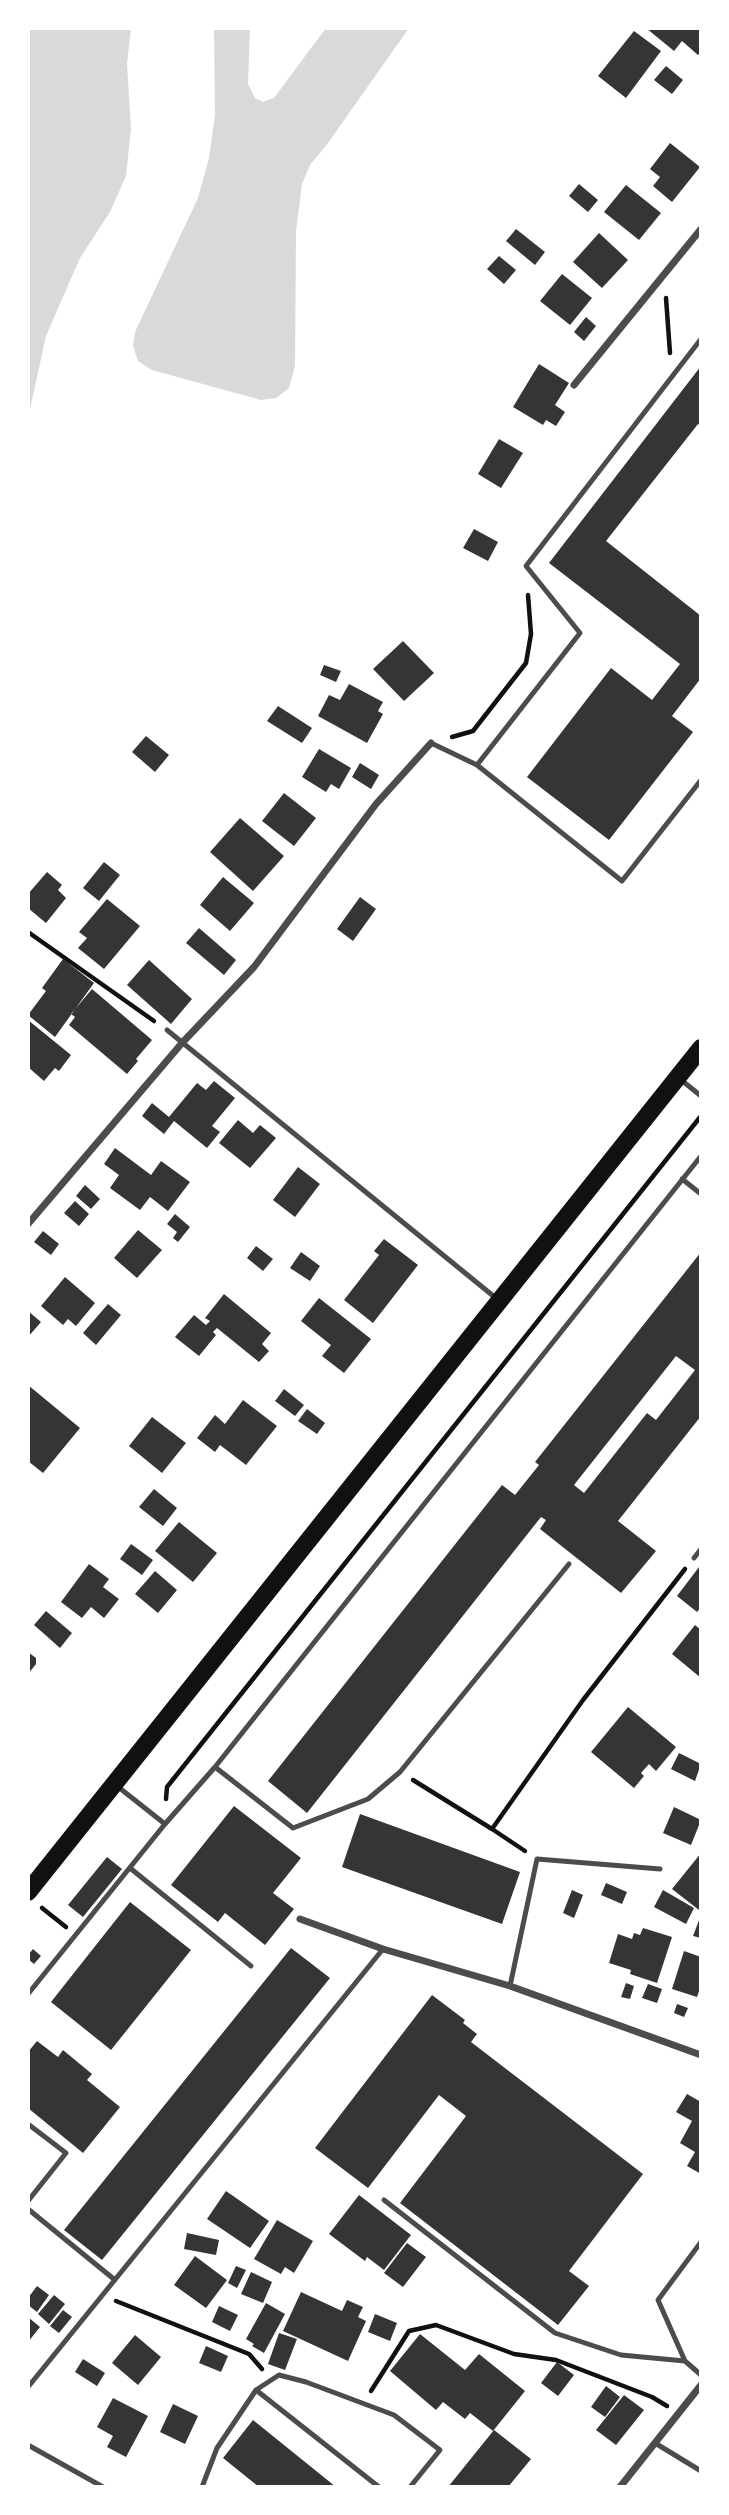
<!DOCTYPE html>
<html>
<head>
<meta charset="utf-8">
<style>
  body { margin:0 }
  #map { position:relative; width:729px; height:2515px; overflow:hidden; background:#fff; font-family:Ubuntu,sans-serif }
  canvas { display:block }
  .frame { position:absolute; inset:0; border:30px solid #fff; pointer-events:none }
</style>
</head>
<body>
<div id="map">
<canvas width="729" height="2515"></canvas>
<div class="frame"></div>
</div>
<script>
const c = document.querySelector('canvas').getContext('2d');
c.lineJoin = 'round';
function paint(path, color) {
  c.fillStyle = color;
  c.fill(path, 'evenodd');
}
function toPath(rows) {
  const path = new Path2D();
  for (const r of rows) {
    path.moveTo(r[0], r[1]);
    for (let i = 2; i < r.length; i += 2) path.lineTo(r[i], r[i + 1]);
  }
  return path;
}
function stroke(path, color, width, dash) {
  c.strokeStyle = color;
  c.lineWidth = width;
  c.lineCap = dash ? 'butt' : 'round';
  c.setLineDash(dash || []);
  c.stroke(path);
}
paint(toPath([
  [28,28,131,28,127,64,131,128,126,176,110,212,80,258,46,336,28,418],
  [214,28,250,28,248,84,255,98,263,102,274,98,326,28,409,28,328,143,310,165,302,184,296,231,295,366,289,388,276,398,261,400,152,370,138,361,133,346,135,332,198,198,209,158,215,115]
]), '#d9d9d9');
paint(toPath([
  [646,28,701,28,701,52,698,55,682,41,674,51],
  [634,31,661,51,626,98,598,76],
  [666,66,683,80,672,94,654,80],
  [670,143,700,167,672,202,653,186,660,177,650,169],
  [579,184,598,200,588,212,569,196],
  [626,185,661,213,639,240,604,212],
  [516,229,545,252,535,265,506,241],
  [599,233,628,260,602,288,573,262],
  [499,256,516,270,504,284,487,269],
  [562,274,592,298,570,325,540,301],
  [586,317,596,326,584,341,574,332],
  [539,364,569,383,555,405,565,412,556,426,546,420,543,425,513,407],
  [701,366,701,426,698,424,606,541,701,616,701,678,672,716,693,732,609,840,527,777,611,668,652,700,680,664,549,563],
  [499,439,523,453,501,488,478,474],
  [474,529,498,542,488,561,463,548],
  [403,641,434,673,404,701,373,669],
  [324,665,341,671,336,682,320,675],
  [349,684,383,702,378,711,383,714,367,743,318,716,329,695,340,700],
  [278,706,312,728,302,743,267,721],
  [146,736,169,755,155,772,132,752],
  [319,749,351,768,339,789,331,784,326,792,302,777],
  [360,763,379,775,371,789,352,777],
  [284,793,316,818,294,846,262,821],
  [240,818,284,856,253,891,210,852],
  [104,862,120,875,99,901,83,888],
  [47,872,62,885,58,890,66,898,46,923,28,908,28,894],
  [223,877,254,903,230,931,200,905],
  [360,897,376,909,353,941,337,929],
  [107,899,140,926,104,969,78,948,87,938,79,932],
  [199,928,236,960,224,975,186,943],
  [63,959,94,983,55,1037,28,1015,46,991,42,988],
  [149,960,192,999,171,1024,127,985],
  [92,989,152,1040,136,1059,138,1061,127,1074,69,1025,75,1017,71,1014],
  [28,1020,71,1055,59,1071,55,1068,44,1081,28,1067],
  [214,1081,235,1098,212,1126,220,1132,207,1148,174,1121,164,1134,142,1116,152,1103,169,1117,197,1083,206,1090],
  [238,1120,253,1133,260,1125,276,1138,250,1168,219,1143],
  [115,1148,151,1175,161,1161,190,1182,168,1211,150,1197,140,1210,110,1188,119,1175,104,1164],
  [298,1167,320,1184,295,1217,273,1200],
  [85,1185,100,1199,91,1209,76,1196],
  [75,1201,89,1214,79,1226,64,1213],
  [175,1214,190,1227,178,1242,173,1238,177,1232,167,1224],
  [138,1230,162,1250,137,1278,114,1258],
  [43,1231,59,1244,51,1255,34,1242],
  [384,1239,418,1265,373,1323,344,1300,379,1255,374,1251],
  [256,1246,273,1259,263,1271,247,1258],
  [301,1252,320,1266,310,1281,290,1268],
  [701,1252,701,1416,618,1521,656,1551,621,1593,540,1529,546,1520,541,1517,307,1813,268,1781,502,1485,515,1495,539,1465,535,1462],
  [676,1356,695,1370,656,1420,647,1413,584,1493,574,1485],
  [65,1277,95,1303,76,1326,68,1319,63,1325,41,1306],
  [224,1294,271,1333,262,1344,269,1351,259,1362,217,1328,213,1332,216,1335,199,1356,175,1337,194,1315,206,1325,210,1321,205,1318],
  [319,1298,371,1339,344,1373,322,1356,331,1345,301,1321],
  [108,1304,121,1315,96,1345,83,1333],
  [28,1311,41,1322,28,1337],
  [28,1385,80,1428,43,1473,28,1461],
  [284,1389,304,1405,295,1416,275,1401],
  [243,1400,277,1426,246,1465,220,1445,215,1452,197,1438,215,1415,225,1424],
  [307,1409,325,1423,317,1434,298,1421],
  [152,1417,186,1443,162,1473,129,1446],
  [154,1489,177,1508,163,1526,139,1507],
  [179,1522,217,1553,193,1582,155,1551],
  [131,1544,153,1560,142,1575,120,1559],
  [89,1564,109,1579,103,1587,119,1599,104,1618,91,1607,82,1618,61,1602],
  [699,1567,701,1569,701,1607,697,1612,677,1596],
  [155,1571,177,1590,158,1613,135,1594],
  [46,1611,72,1633,60,1648,34,1625],
  [695,1625,701,1630,701,1678,672,1654],
  [28,1652,36,1658,36,1664,28,1674],
  [628,1707,676,1747,656,1771,649,1764,641,1773,644,1776,634,1788,591,1752],
  [679,1753,701,1764,695,1781,671,1769],
  [234,1806,301,1858,273,1893,294,1909,265,1945,225,1913,218,1922,171,1885],
  [674,1807,701,1820,691,1845,663,1833],
  [360,1814,520,1872,502,1924,342,1867],
  [701,1853,701,1908,699,1910,672,1889],
  [107,1857,122,1869,83,1917,68,1905],
  [606,1883,627,1892,622,1904,601,1895],
  [572,1890,583,1895,574,1918,563,1913],
  [663,1890,694,1908,686,1924,654,1907],
  [130,1902,191,1950,111,2050,51,2002],
  [701,1915,701,1938,693,1936],
  [643,1928,672,1937,657,1983,630,1974,631,1970,609,1963,618,1934,632,1939,634,1933,640,1935],
  [291,1948,330,1978,102,2260,64,2230],
  [33,1949,41,1956,34,1964,28,1959,28,1955],
  [684,1951,701,1957,701,1985,697,1997,672,1989],
  [626,1983,634,1986,630,1999,621,1997],
  [648,1984,662,1989,657,2003,642,1998],
  [432,1995,465,2020,463,2023,477,2034,471,2042,643,2174,569,2271,589,2286,558,2325,400,2203,466,2116,439,2095,368,2188,315,2148],
  [677,2004,688,2008,684,2017,674,2013],
  [37,2041,58,2057,63,2050,92,2074,87,2080,120,2107,83,2153,28,2108,28,2052],
  [687,2094,701,2102,701,2174,687,2166,695,2152,680,2143,692,2121,676,2112],
  [226,2191,269,2221,250,2248,207,2219],
  [359,2195,411,2235,384,2270,367,2257,365,2261,329,2234],
  [277,2220,313,2241,294,2273,285,2267,281,2274,254,2259],
  [187,2233,219,2240,216,2255,184,2249],
  [407,2243,426,2257,403,2287,384,2273],
  [195,2256,227,2280,206,2308,174,2285],
  [236,2266,246,2270,237,2288,228,2283],
  [251,2272,272,2282,263,2303,241,2294],
  [37,2286,49,2295,37,2312,28,2305,28,2298],
  [301,2292,342,2311,347,2300,363,2307,358,2317,366,2321,348,2361,283,2331],
  [54,2295,65,2304,49,2324,38,2314],
  [266,2303,285,2314,264,2353,252,2346,254,2344,246,2339],
  [219,2306,238,2315,230,2331,212,2322],
  [63,2310,72,2317,59,2333,50,2326],
  [375,2314,397,2323,390,2341,368,2332],
  [28,2317,40,2327,28,2342],
  [279,2333,297,2339,285,2370,268,2364],
  [420,2334,465,2370,479,2354,525,2391,493,2431,470,2413,465,2419,443,2402,436,2410,390,2371],
  [135,2335,161,2357,138,2385,112,2363],
  [206,2346,228,2356,221,2372,199,2363],
  [83,2359,105,2373,97,2386,75,2372],
  [557,2362,574,2375,558,2396,541,2383],
  [606,2386,620,2397,605,2417,591,2407],
  [624,2395,644,2410,616,2445,596,2430],
  [113,2398,148,2416,126,2457,107,2447,113,2436,97,2427],
  [173,2404,198,2416,185,2444,160,2432],
  [253,2420,336,2487,259,2487,223,2458],
  [494,2430,531,2459,508,2487,448,2487]
]), '#353535');
stroke(toPath([
  [666,298,670,353],
  [452,737,473,731,526,663,531,634,528,595],
  [28,932,154,1021],
  [413,1780,492,1829],
  [166,1799,167,1787,701,1116],
  [525,1851,492,1829,583,1700,685,1569],
  [42,1908,66,1927],
  [116,2301,249,2354,262,2369],
  [371,2391,409,2331,436,2325,514,2354,556,2360,652,2397,667,2406]
]), '#111', 4.5);
stroke(toPath([
  [431,743,477,765,622,881,701,780],
  [477,765,580,633,526,566,701,339],
  [167,1030,497,1299],
  [680,1079,701,1096],
  [682,1179,701,1194],
  [694,1558,701,1549],
  [215,1767,293,1828,368,1799,400,1772,569,1564],
  [117,1786,165,1824],
  [130,1868,251,1966],
  [510,1986,537,1859,660,1869],
  [28,1994,165,1824,215,1767,701,1156],
  [28,2124,66,2153,28,2201],
  [384,2200,555,2333,621,2355,685,2361],
  [28,2209,115,2280],
  [701,2242,658,2300,685,2361,701,2375],
  [28,2387,383,1949],
  [256,2390,379,2487],
  [655,2443,701,2471],
  [28,2445,103,2487],
  [202,2487,217,2448,256,2390,279,2375,306,2382,394,2415,440,2450,410,2487]
]), '#4c4c4c', 5);
stroke(toPath([
  [574,385,701,229],
  [28,1224,182,1043,254,967,376,804,431,743],
  [300,1919,383,1949,510,1986,701,2055],
  [620,2487,701,2385]
]), '#4c4c4c', 7);
stroke(toPath([
  [28,1892,701,1048]
]), '#111', 18);
</script>
</body>
</html>
